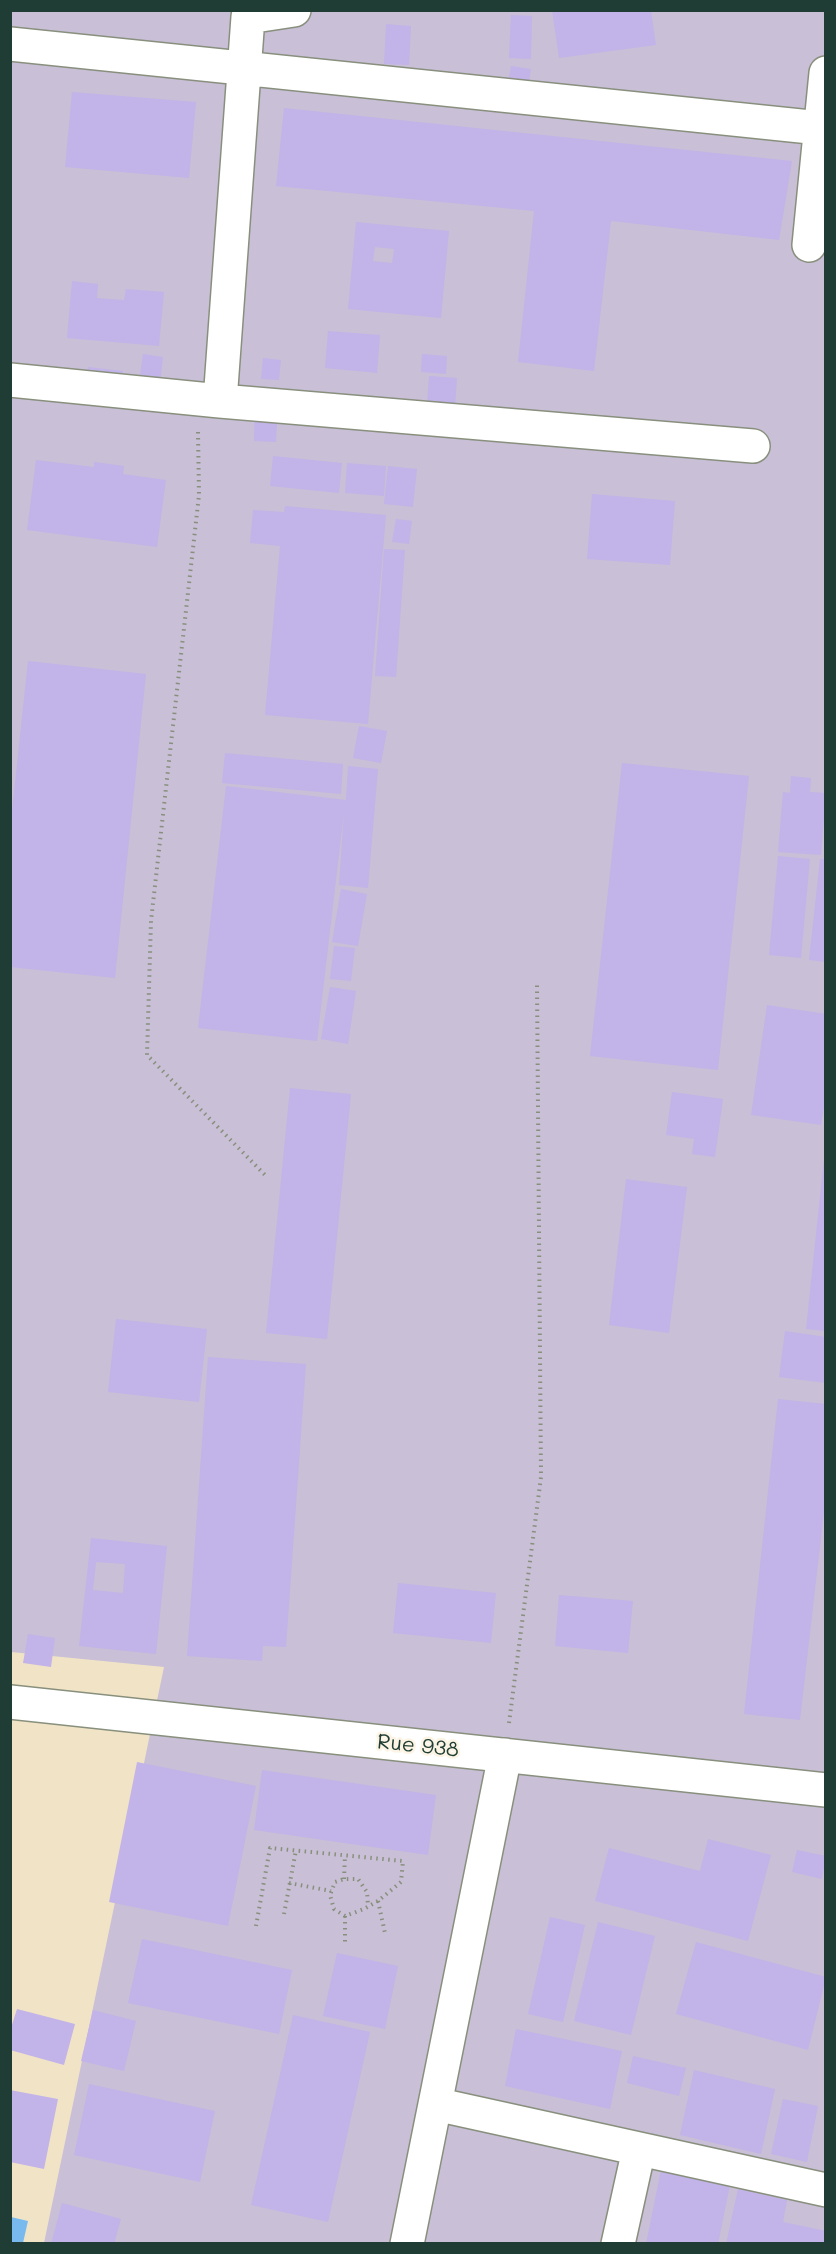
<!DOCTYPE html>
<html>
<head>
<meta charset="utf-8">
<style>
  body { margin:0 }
  #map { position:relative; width:836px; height:2254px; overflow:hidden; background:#f1e4c6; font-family:Mali,sans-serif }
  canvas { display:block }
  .frame { position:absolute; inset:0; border:12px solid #1f3d34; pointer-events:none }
</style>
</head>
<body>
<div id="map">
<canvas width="836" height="2254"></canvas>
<div class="frame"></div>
</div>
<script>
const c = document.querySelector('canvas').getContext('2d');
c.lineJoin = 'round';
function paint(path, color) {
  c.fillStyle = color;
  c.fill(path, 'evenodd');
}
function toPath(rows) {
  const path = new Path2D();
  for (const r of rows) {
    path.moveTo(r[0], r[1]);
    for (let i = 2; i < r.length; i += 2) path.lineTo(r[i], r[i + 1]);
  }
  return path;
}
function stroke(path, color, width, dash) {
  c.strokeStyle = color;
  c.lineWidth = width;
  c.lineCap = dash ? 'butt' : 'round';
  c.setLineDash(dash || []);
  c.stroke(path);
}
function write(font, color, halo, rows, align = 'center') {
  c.font = font + ' Mali,sans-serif';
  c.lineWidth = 5;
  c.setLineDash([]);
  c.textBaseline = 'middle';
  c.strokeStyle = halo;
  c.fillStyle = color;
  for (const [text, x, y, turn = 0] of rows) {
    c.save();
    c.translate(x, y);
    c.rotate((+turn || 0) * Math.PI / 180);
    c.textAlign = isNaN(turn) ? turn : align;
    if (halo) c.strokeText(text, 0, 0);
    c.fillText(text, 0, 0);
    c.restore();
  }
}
paint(toPath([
  [11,11,825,11,825,2243,44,2243,164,1667,11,1652]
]), '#c9bfd7');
paint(toPath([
  [11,2217,28,2221,23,2243,11,2243]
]), '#79baee');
paint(toPath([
  [552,10,651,10,656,45,559,58],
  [511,15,532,16,531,59,509,58],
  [386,24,411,26,409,65,384,64],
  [511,66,531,69,529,81,509,78],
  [72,92,196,102,189,178,65,167],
  [284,108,792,161,779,240,611,221,594,371,518,362,534,211,276,186],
  [356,222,449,231,441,318,348,309],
  [375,247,394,249,392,263,373,261],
  [72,281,98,284,97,298,124,300,126,289,164,292,159,346,67,338],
  [328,331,380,335,377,373,325,368],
  [143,354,163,357,159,393,138,390],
  [422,354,447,356,446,374,421,372],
  [263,358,281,360,279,380,261,379],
  [88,367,123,371,121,390,86,387],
  [429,376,457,378,455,407,427,405],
  [255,405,278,405,276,442,254,441],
  [273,456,342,463,339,493,270,486],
  [36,460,94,467,94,462,124,466,123,474,166,480,157,547,27,530],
  [347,463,386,466,384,496,345,493],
  [388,466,417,469,413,507,384,504],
  [592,494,675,501,670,565,587,559],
  [285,506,386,515,368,724,265,715,280,546,250,543,253,510,284,512],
  [396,519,412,521,409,544,392,542],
  [384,549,405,550,396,677,375,676],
  [28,661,146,674,115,978,10,967,10,830],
  [359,726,387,731,381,763,353,758],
  [225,753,343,764,341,794,222,783],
  [622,763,749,776,718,1070,590,1056],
  [348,766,378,769,368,888,339,885,344,812,317,1041,198,1028,226,786,346,800],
  [791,776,811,778,810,792,826,793,821,855,778,852,783,792,790,793],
  [778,856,810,859,801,958,769,955],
  [820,859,826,859,826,962,809,960],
  [341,889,367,894,358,946,332,942],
  [334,946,355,948,351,981,330,979],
  [330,987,356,991,348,1044,321,1039],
  [767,1005,826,1014,826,1095,821,1125,751,1115],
  [290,1088,351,1094,327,1339,266,1333],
  [672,1092,723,1099,715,1157,692,1154,694,1139,666,1135],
  [824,1158,826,1159,826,1331,806,1329],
  [626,1179,687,1187,669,1333,609,1325],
  [116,1319,207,1329,199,1402,108,1392],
  [785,1331,826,1337,826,1383,779,1377],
  [208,1357,306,1364,286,1647,263,1646,262,1661,187,1656],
  [778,1399,826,1404,826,1494,800,1720,744,1714],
  [91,1538,167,1546,156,1654,79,1646],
  [96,1562,125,1564,123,1593,93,1590],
  [398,1583,496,1593,491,1643,393,1633],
  [559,1595,633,1601,628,1653,555,1646],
  [28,1634,55,1638,51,1667,23,1663],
  [137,1762,256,1786,228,1926,109,1902],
  [262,1770,436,1795,428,1855,254,1830],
  [708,1839,771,1855,748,1941,595,1901,609,1848,700,1871],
  [797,1850,826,1856,822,1879,792,1872],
  [550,1917,585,1925,563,2022,528,2014],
  [598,1922,655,1936,631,2035,574,2021],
  [142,1939,292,1970,279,2034,128,2003],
  [696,1942,826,1977,808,2050,676,2014],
  [337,1953,398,1966,385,2029,323,2016],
  [17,2009,75,2024,64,2065,10,2050,10,2031],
  [93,2010,136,2021,124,2071,81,2061],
  [293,2015,370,2032,328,2222,251,2205],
  [516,2029,622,2051,610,2109,505,2086],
  [633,2056,686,2068,679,2096,627,2083],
  [694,2070,775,2089,761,2154,680,2135],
  [89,2084,215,2111,200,2182,74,2155],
  [10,2090,58,2099,44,2169,10,2162],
  [783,2099,818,2106,807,2162,771,2154],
  [661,2170,730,2185,718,2244,646,2244],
  [738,2189,787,2200,783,2222,826,2231,826,2244,726,2244],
  [62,2203,121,2219,114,2244,51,2244]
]), '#c2b3e8');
const street = toPath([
  [10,44,820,128],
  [809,245,826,73],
  [10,380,220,401,753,446],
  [220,401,248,17,294,10],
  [10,1702,826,1790],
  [435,2104,826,2190],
  [407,2244,505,1755],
  [618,2244,639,2149]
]);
stroke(street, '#88907d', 36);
stroke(toPath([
  [198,432,199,495,151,921,147,1055,267,1177],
  [509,1723,541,1477,537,985],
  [344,1879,345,1855],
  [289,1883,331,1891],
  [378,1901,385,1933],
  [284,1914,296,1850],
  [345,1916,345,1943],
  [256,1926,270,1848,403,1861,401,1882,378,1901,364,1909,345,1916,334,1909,330,1895,335,1882,344,1879,358,1879,367,1892,368,1906]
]), '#88907d', 4, [1.5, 4.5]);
stroke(street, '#fff', 33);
write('21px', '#1f3d34', '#fcf5e5', [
  ["Rue 938",418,1746,6]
]);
</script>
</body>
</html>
